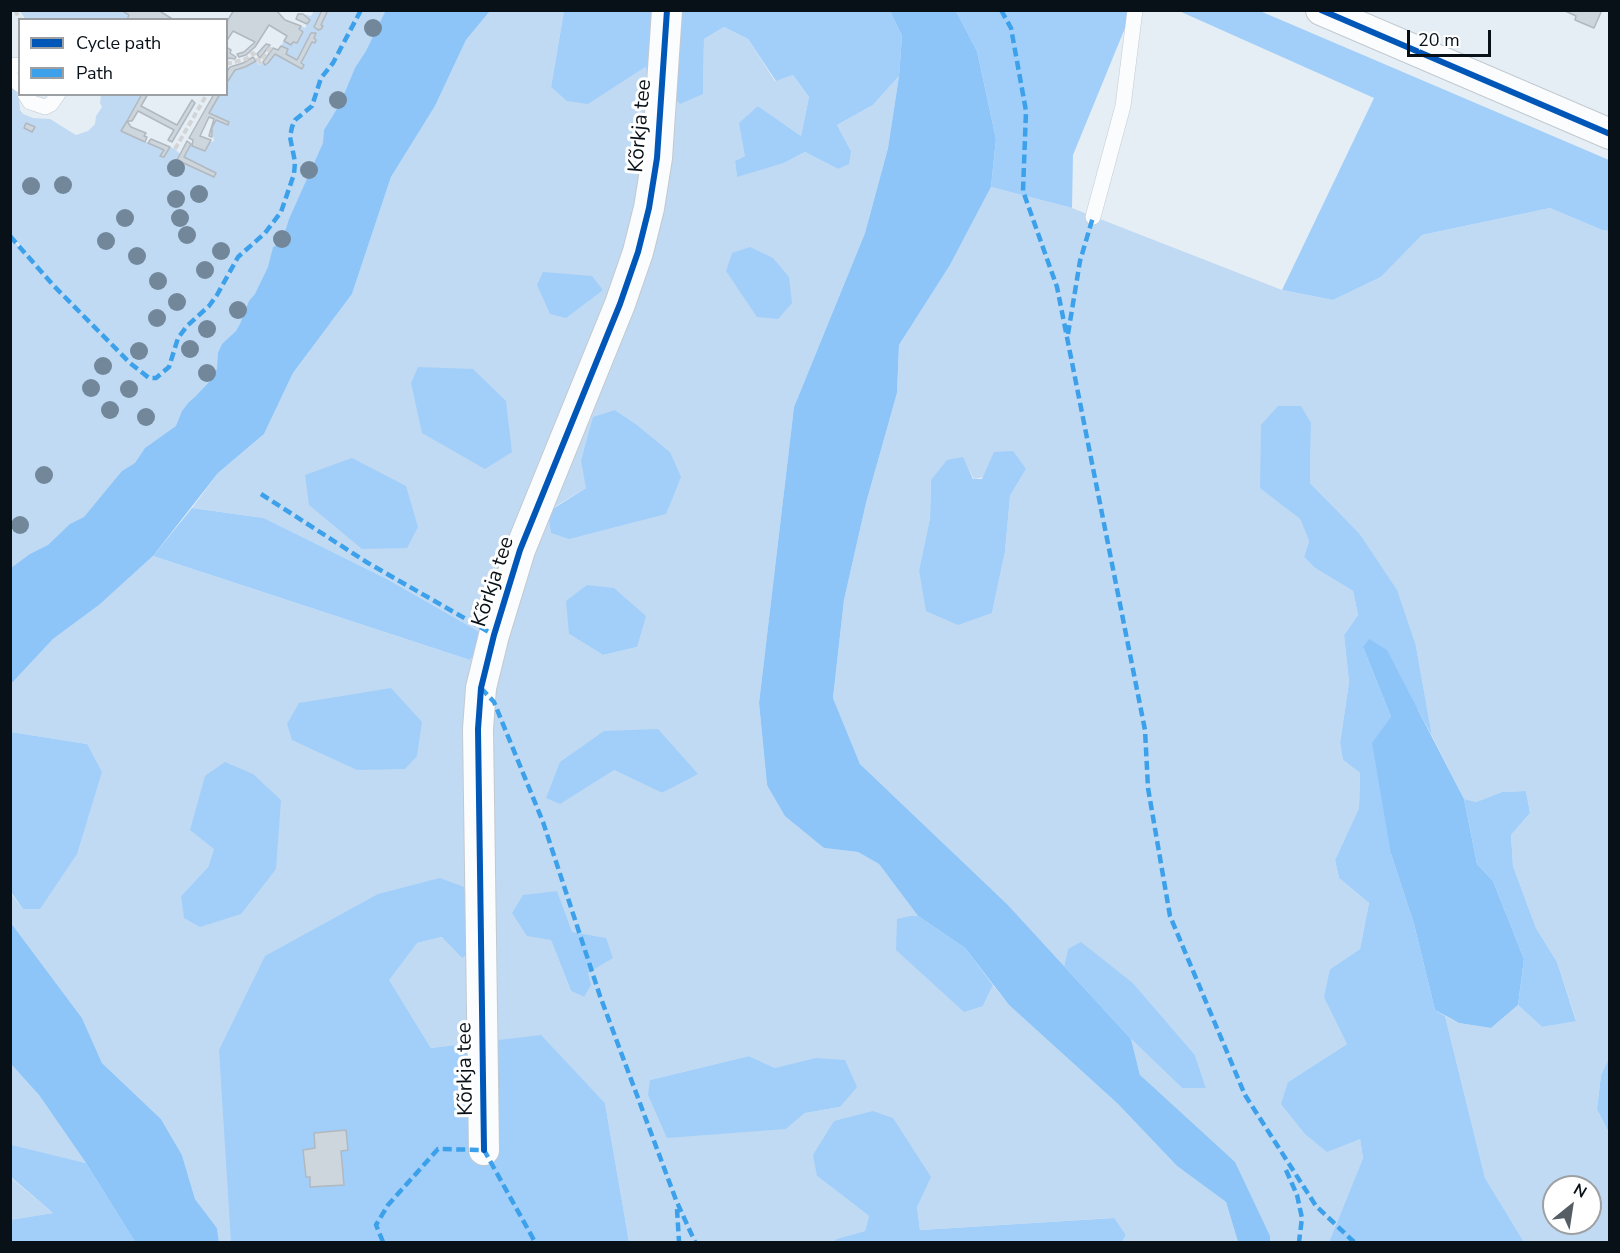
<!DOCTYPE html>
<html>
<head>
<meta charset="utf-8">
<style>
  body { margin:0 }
  #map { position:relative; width:1620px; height:1253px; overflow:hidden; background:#e6eef5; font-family:"Nunito Sans",sans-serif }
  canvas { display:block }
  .frame { position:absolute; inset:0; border:12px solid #091118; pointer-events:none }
  .legend { position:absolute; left:18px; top:18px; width:210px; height:78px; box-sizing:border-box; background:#fff; border:2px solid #9da0a3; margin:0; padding:8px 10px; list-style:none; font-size:18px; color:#091118 }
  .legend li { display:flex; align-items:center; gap:12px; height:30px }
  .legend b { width:30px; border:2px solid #9da0a3 }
  .north { position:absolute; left:1542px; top:1175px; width:60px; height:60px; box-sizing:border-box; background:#fff; border:2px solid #9da0a3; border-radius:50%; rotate:30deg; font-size:16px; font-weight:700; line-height:24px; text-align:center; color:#091118 }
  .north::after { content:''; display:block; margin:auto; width:21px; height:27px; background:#565e65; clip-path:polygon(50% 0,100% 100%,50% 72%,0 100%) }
  .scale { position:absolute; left:1407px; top:30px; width:84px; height:27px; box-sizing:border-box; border:3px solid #091118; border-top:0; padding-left:8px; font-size:18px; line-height:21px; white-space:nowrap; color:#091118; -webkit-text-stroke:4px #fff; paint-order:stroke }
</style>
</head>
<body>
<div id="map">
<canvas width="1620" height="1253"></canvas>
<div class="frame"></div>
<ul class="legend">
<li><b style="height:8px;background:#0057b8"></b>Cycle path</li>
<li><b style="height:8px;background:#3ca1ea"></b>Path</li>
</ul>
<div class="north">N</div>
<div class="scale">20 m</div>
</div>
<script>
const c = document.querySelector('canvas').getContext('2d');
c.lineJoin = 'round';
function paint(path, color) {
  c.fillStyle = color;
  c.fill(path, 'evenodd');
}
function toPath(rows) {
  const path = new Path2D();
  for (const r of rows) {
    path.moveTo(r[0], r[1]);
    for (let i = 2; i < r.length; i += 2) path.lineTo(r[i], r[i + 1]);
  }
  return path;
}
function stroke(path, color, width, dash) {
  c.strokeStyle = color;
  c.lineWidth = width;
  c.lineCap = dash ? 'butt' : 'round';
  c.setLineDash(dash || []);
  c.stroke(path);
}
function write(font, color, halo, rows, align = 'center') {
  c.font = font + ' "Nunito Sans",sans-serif';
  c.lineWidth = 6;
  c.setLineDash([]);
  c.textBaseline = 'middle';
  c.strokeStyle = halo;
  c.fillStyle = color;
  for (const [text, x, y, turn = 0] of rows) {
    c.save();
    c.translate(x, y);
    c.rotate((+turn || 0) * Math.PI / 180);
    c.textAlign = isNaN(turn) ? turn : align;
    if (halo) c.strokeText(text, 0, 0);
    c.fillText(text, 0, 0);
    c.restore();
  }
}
paint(toPath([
  [121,10,129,15,127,20,26,20,20,11],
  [314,11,400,11,376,69,204,398,109,497,11,581,11,237,21,250,25,252,11,234,11,83,19,95,20,110,23,114,33,118,50,119,76,135,88,131,95,124,96,116,102,107,100,103,101,95,142,95,122,131,164,150,160,155,164,157,170,147,175,149,180,154,177,160,214,177,215,173,184,157,190,145,196,147,214,141,212,130,216,120,228,125,229,122,209,113,220,95,226,94,227,84,235,70,245,67,256,61,259,65,263,62,266,65,275,54,302,69,304,65,301,63,312,42,315,43,316,40,314,38,316,34,311,33,297,60,286,54,288,49,281,46,284,41,291,45,293,42,297,43,303,32,299,29,301,26,305,28,309,20,303,14,311,16],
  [490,11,564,11,551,87,645,67,703,94,704,39,724,27,748,39,775,81,793,75,809,97,801,136,758,106,745,156,735,161,737,176,784,163,805,152,838,169,851,151,837,125,873,105,899,76,888,148,865,233,794,407,759,703,767,785,824,848,858,852,879,864,918,916,910,916,983,1006,993,985,1009,1005,1118,1104,1177,1166,1226,1202,1238,1242,1122,1242,1126,1235,1113,1218,920,1230,917,1207,817,1176,869,1216,865,1231,836,1239,834,1242,629,1242,605,1103,541,1036,431,1048,388,979,416,943,443,937,462,958,440,878,231,1234,231,1242,219,1242,217,1228,195,1199,182,1155,161,1119,102,1063,82,1018,11,923,10,892,23,909,87,744,11,732,11,684,53,639,99,605,153,556,470,660,479,647,478,631,387,579,264,518,192,508,218,473,264,434,293,373,352,294,391,177,435,106,466,40],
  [615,410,636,424,670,452,548,511,586,488],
  [569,634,637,647,603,655],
  [614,770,698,773,662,793],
  [214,849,200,927,181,896,208,867],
  [551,940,584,997,571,991],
  [749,1056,775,1068,840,1107,805,1113,786,1129,650,1080],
  [991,187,1072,208,1282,290,1333,300,1381,277,1422,235,1550,208,1602,230,1609,231,1610,1059,1601,1075,1597,1109,1609,1133,1609,1242,1524,1242,1485,1178,1445,1016,1459,1023,1491,1028,1518,1005,1542,1027,1576,1020,1557,962,1536,928,1513,866,1511,835,1530,813,1526,791,1502,792,1476,802,1464,799,1432,736,1416,646,1359,533,1310,483,1311,423,1260,487,1300,519,1309,541,1304,557,1315,568,1353,591,1358,615,1344,635,1349,682,1340,743,1343,760,1360,773,1359,808,1335,860,1339,878,1369,903,1360,949,1330,969,1347,1044,1288,1082,1360,1139,1363,1158,1329,1242,1270,1242,1270,1236,1140,1075,1131,1039,1182,1088,1206,1088,1195,1055,1134,984,1068,949,1064,966,1008,905,860,764,833,698,844,600,866,503,897,393,899,345,950,265],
  [962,457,974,479,1026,469,1010,496,1005,552,992,613,919,570,930,518,931,480],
  [1554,1187,1590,1187,1590,1223,1554,1223],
  [11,1064,39,1095,86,1163,11,1146],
  [10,1177,53,1213,11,1220]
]), '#c1daf3');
paint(toPath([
  [564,11,890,11,902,36,899,76,873,105,837,125,851,151,849,164,838,169,805,152,784,163,737,177,735,161,745,156,739,123,758,106,801,136,809,97,793,75,776,81,748,39,724,27,704,39,703,94,680,104,645,67,588,104,567,101,551,87],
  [956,11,1132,11,1073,155,1072,208,991,187,996,139,977,51],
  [1179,11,1260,11,1609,160,1609,231,1602,230,1550,208,1422,235,1381,277,1333,300,1282,290,1374,98],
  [750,247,773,258,789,277,792,303,778,319,757,317,726,271,732,253],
  [543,272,592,276,603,290,566,318,550,314,537,285],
  [418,367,473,369,506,401,512,452,485,469,422,433,411,383],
  [1278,406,1301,406,1311,423,1310,483,1359,533,1397,590,1416,646,1432,736,1418,710,1363,647,1391,717,1391,854,1414,924,1435,1010,1445,1016,1485,1178,1524,1242,1329,1242,1363,1158,1360,1139,1327,1152,1305,1134,1281,1104,1288,1082,1347,1044,1324,997,1330,969,1360,949,1369,903,1339,878,1335,860,1359,808,1360,773,1343,760,1340,743,1349,682,1344,635,1358,615,1353,591,1315,568,1304,557,1309,541,1300,519,1260,488,1261,425],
  [615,410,636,424,670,452,681,477,666,514,569,539,551,533,548,512,586,488,581,461,593,417],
  [1013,451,1026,469,1010,496,1005,552,992,613,958,625,926,611,919,570,930,518,931,480,947,460,963,457,973,479,982,479,994,452],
  [352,458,406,486,418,527,407,548,362,549,309,505,305,475],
  [192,508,264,518,387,579,478,631,479,647,470,660,153,556],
  [587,585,614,588,646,616,637,647,603,655,569,634,566,601],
  [391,688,422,722,417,756,405,769,357,770,292,740,287,724,299,703],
  [658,729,698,774,662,793,614,770,560,804,546,798,560,762,604,731],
  [11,732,87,744,102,772,77,854,40,909,23,909,11,892],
  [225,762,253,774,281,800,276,869,241,914,200,927,184,918,181,896,208,867,214,849,190,830,205,776],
  [1526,791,1530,813,1511,835,1513,866,1536,928,1557,962,1576,1021,1542,1027,1518,1005,1524,959,1493,881,1477,864,1464,799,1476,802,1502,792],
  [440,878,464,887,473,950,462,958,442,937,417,943,389,980,431,1048,541,1035,605,1103,629,1242,231,1242,219,1050,265,956,378,894],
  [557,891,572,932,606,938,613,958,588,973,591,985,584,997,571,991,551,940,527,936,512,913,523,895],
  [910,916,918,916,965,948,993,985,983,1006,964,1012,896,950,897,919],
  [1081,942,1134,984,1195,1055,1206,1088,1182,1088,1131,1039,1064,966,1068,949],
  [749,1056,775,1068,816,1058,845,1060,857,1087,840,1107,805,1113,786,1129,667,1138,648,1095,650,1080],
  [1609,1059,1609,1133,1597,1109,1601,1075],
  [873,1111,893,1118,931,1177,917,1207,920,1230,1114,1218,1126,1235,1122,1242,834,1242,836,1239,865,1231,869,1216,817,1176,813,1155,834,1121],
  [11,1145,86,1163,135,1242,11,1242,10,1220,53,1213,11,1177]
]), '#a2cff9');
paint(toPath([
  [386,10,490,11,466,40,435,106,391,177,352,294,293,373,264,434,218,473,153,556,99,605,53,639,11,684,11,568,30,554,48,545,70,524,84,517,122,471,135,463,145,448,176,426,182,411,189,402,195,397,211,380,217,369,218,353,222,344,236,331,240,324,249,301,255,294,268,267,273,247,283,243,286,237,285,232,289,219,323,143,324,130,340,104,355,68,366,51],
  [890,11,956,11,977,51,996,139,991,187,950,265,899,345,897,393,866,503,844,600,833,698,860,764,1008,905,1131,1039,1140,1075,1235,1162,1270,1236,1270,1242,1238,1242,1226,1202,1177,1166,1118,1104,1009,1005,965,948,918,916,879,864,858,852,824,848,785,816,767,785,759,703,794,407,865,233,888,148,899,76,902,36],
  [1369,639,1387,650,1464,799,1477,864,1493,881,1524,959,1518,1005,1491,1028,1459,1023,1435,1010,1414,924,1391,854,1372,743,1391,717,1363,647],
  [11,923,82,1018,102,1063,161,1119,182,1155,195,1199,217,1228,219,1242,135,1242,86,1163,39,1095,11,1064]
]), '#8ec5f8');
const building = toPath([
  [121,10,158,10,174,20,127,20,129,15,121,10],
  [234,10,276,10,285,20,301,26,299,29,303,32,297,43,293,42,291,45,284,41,287,36,269,25,255,47,246,55,239,57,237,54,244,52,255,42,233,31,226,42,226,23,234,10],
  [322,10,328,10,321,25,323,26,321,29,318,30,314,27,322,10],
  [1563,10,1602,10,1594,28,1575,20,1576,16,1563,10],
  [298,14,303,14,310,20,307,24,296,19,298,14],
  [311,33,316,33,314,38,316,40,315,43,312,42,301,63,304,65,302,69,275,54,268,63,265,65,263,62,273,48,278,50,281,46,288,49,286,54,297,60,311,33],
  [266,44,270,45,260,58,257,54,266,44],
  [226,47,231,50,230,53,236,57,235,59,229,58,226,61,226,47],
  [253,57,256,61,245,67,235,70,226,84,226,73,230,67,243,63,253,57],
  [142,94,148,94,141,106,177,125,192,100,195,103,172,142,168,140,174,130,138,111,132,121,127,121,142,94],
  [214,94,220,94,209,113,229,122,228,125,216,120,212,128,212,137,209,136,210,132,214,119,209,117,200,136,211,140,205,151,192,146,193,140,189,138,214,94],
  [127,121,131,127,146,133,144,136,147,137,145,142,121,131,127,121],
  [26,123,35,127,32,132,24,128,26,123],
  [151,139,170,147,164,157,160,156,164,150,148,143,151,139],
  [187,141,191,144,184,157,216,173,214,177,177,160,187,141],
  [346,1130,348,1150,341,1151,344,1185,310,1187,310,1177,306,1177,303,1150,315,1148,314,1133,346,1130]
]);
paint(building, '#cdd5dd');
stroke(building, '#b1b8bf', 1.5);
const service = toPath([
  [10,66,20,65],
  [10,77,20,85],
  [25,94,30,102,45,107,51,104,58,94],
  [1093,217,1123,106,1135,10]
]);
const minor = toPath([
  [1321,10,1610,134],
  [484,1150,478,729,481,688,494,635,520,550,620,304,638,252,649,208,657,158,667,10]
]);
stroke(service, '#c1c9d0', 16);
stroke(minor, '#c1c9d0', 32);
stroke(toPath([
  [15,10,20,20],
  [226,64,246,59,253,53,260,62,271,47],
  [175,149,207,94]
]), '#d2d4d6', 4, [6, 3]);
stroke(service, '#fbfcfe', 15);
stroke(minor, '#fbfcfe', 30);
stroke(toPath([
  [1001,10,1011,28,1026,111,1023,191,1057,287,1145,730,1148,788,1170,916,1245,1095,1316,1206,1354,1242],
  [10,236,53,285,130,363,149,378,156,378,169,367,178,338,187,326,209,306,217,295,238,257,265,233,281,212,294,174,295,162,290,137,292,127,295,120,312,106,321,78,333,63,361,10],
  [1068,334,1080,261,1093,217],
  [261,494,368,563,494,635],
  [481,688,494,702,543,822,600,996,676,1200,695,1242],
  [1286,1170,1297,1195,1302,1218,1299,1242],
  [677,1209,679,1242],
  [383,1242,376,1225,388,1205,438,1149,484,1150,535,1242]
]), '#3ca1ea', 4.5, [9, 4.5]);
stroke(toPath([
  [1321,10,1610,134],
  [484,1150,478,729,481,688,494,635,520,550,620,304,638,252,649,208,657,158,667,10]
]), '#0057b8', 6);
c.fillStyle = '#72879a';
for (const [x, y] of [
  [373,28],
  [338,100],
  [176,168],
  [309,170],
  [63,185],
  [31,186],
  [199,194],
  [176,199],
  [125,218],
  [180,218],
  [187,235],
  [282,239],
  [106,241],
  [221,251],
  [137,256],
  [205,270],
  [158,281],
  [177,302],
  [238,310],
  [157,318],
  [207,329],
  [190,349],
  [139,351],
  [103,366],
  [207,373],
  [91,388],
  [129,389],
  [110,410],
  [146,417],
  [44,475],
  [20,525]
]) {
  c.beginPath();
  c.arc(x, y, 9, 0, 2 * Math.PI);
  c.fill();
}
write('21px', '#091118', '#fff', [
  ["Kõrkja tee",641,126,-85],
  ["Kõrkja tee",494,582,-72],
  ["Kõrkja tee",466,1069,-91]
]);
</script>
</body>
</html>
